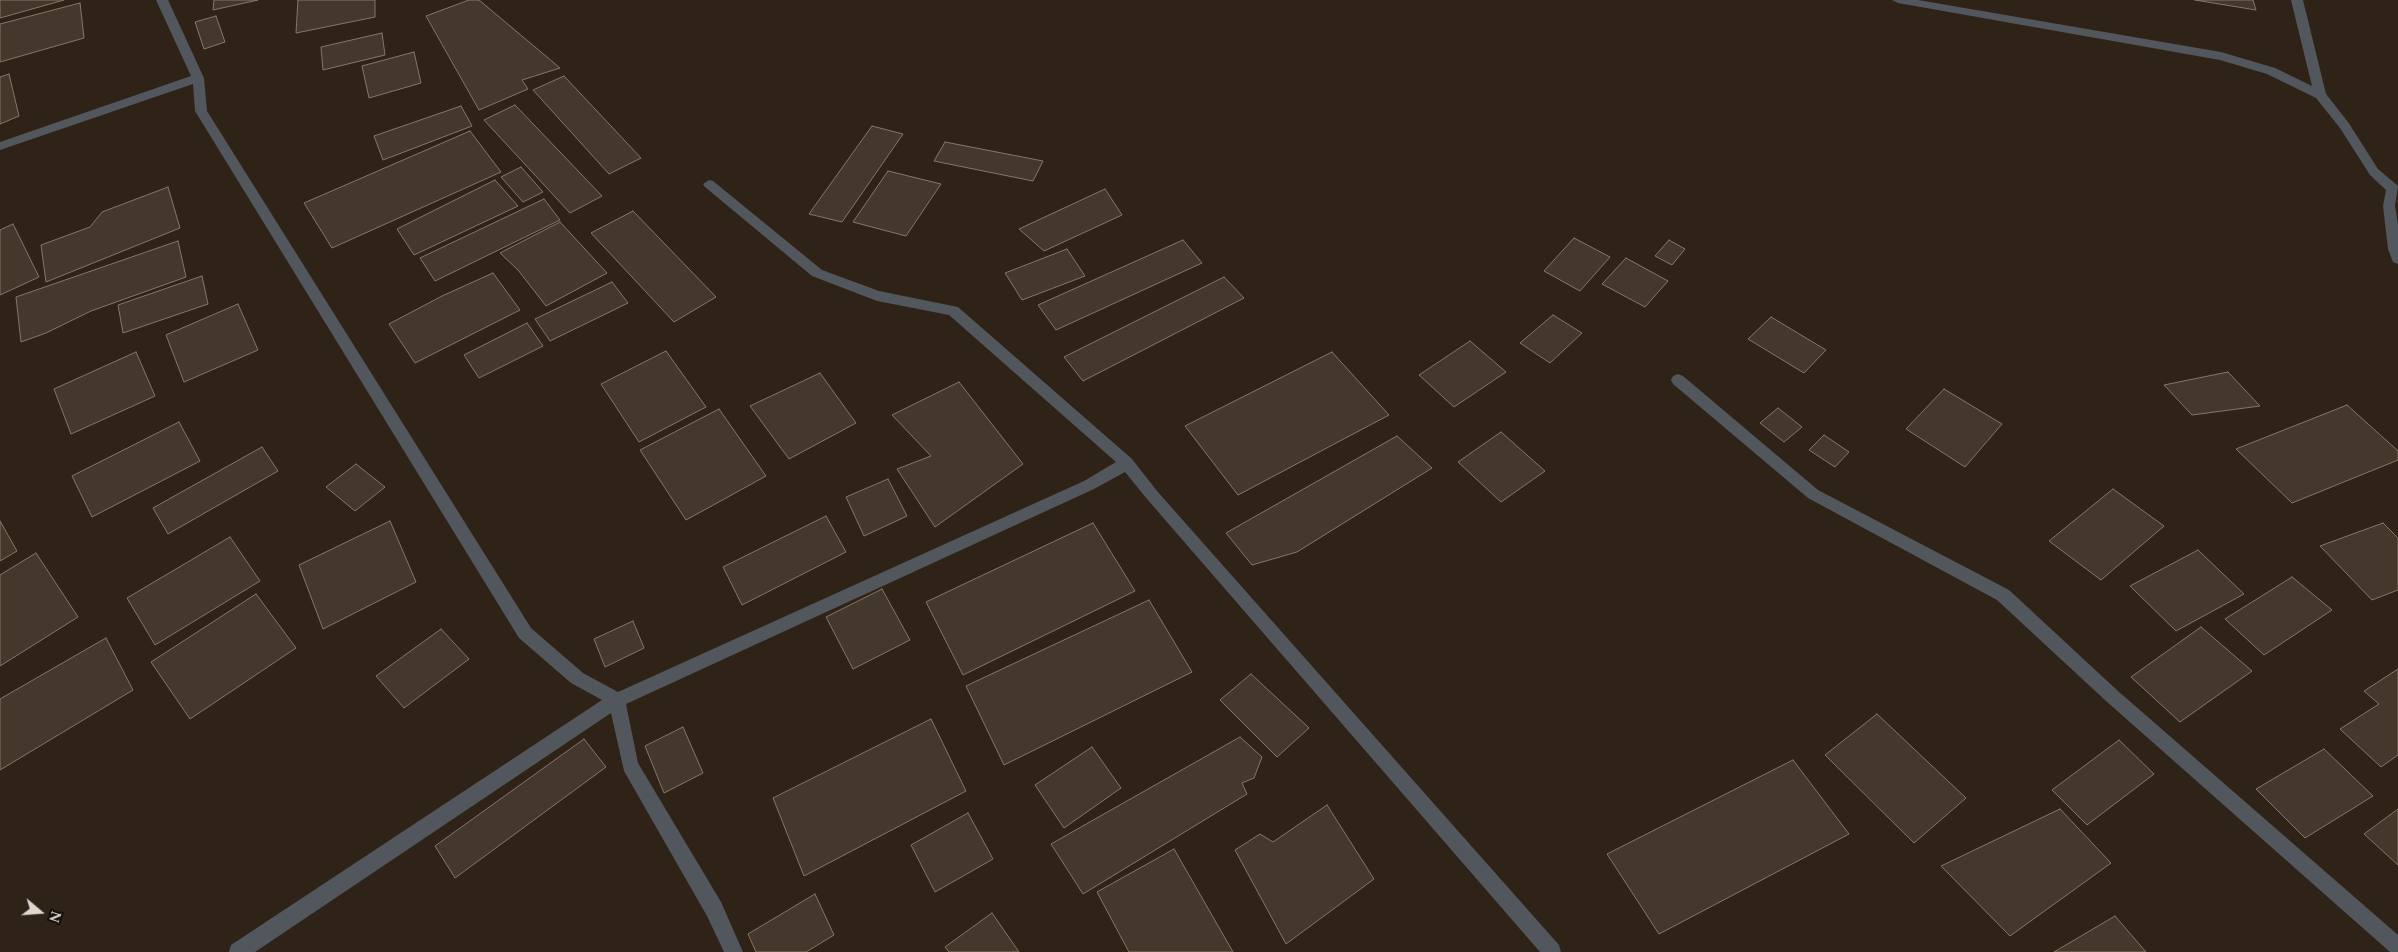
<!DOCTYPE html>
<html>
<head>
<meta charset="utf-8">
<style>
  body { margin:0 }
  #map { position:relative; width:2398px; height:952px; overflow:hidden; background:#2f2318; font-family:Spectral,serif }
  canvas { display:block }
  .north { position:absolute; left:15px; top:887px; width:50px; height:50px; -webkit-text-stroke:4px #130e09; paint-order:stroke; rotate:108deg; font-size:14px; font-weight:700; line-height:20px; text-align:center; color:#dfd7cf }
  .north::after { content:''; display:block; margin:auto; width:18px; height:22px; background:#dfd7cf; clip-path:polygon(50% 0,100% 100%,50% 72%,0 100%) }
</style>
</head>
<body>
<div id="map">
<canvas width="2398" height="952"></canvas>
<div class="north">N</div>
</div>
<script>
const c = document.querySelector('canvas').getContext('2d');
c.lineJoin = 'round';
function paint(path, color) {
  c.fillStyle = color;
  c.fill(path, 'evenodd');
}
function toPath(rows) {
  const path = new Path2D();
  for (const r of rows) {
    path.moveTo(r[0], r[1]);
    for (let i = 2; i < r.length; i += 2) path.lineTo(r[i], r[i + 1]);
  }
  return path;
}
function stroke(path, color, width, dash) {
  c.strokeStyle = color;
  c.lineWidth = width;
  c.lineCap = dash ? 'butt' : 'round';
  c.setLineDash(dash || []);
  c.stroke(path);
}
const building = toPath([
  [0,0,64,0,0,18,0,0],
  [214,0,258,0,213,10,214,0],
  [298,0,375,0,375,17,296,33,298,0],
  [469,0,479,0,560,68,522,80,528,89,479,110,426,16,469,0],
  [2195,0,2253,0,2256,10,2195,0],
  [80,3,84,38,0,62,0,24,80,3],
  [216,16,225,42,204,49,195,22,216,16],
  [382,33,385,55,323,70,321,47,382,33],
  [414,52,421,83,369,98,362,66,414,52],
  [9,74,19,116,0,124,0,77,9,74],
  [564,76,641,158,609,174,533,90,564,76],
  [515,105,602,196,570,213,484,120,515,105],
  [461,106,472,126,383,160,374,136,461,106],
  [872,126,903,134,842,222,809,214,872,126],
  [470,131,501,172,332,248,304,203,470,131],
  [945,142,1043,161,1033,181,934,161,945,142],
  [521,167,543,192,523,202,501,177,521,167],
  [888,171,941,184,906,236,853,222,888,171],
  [495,180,518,206,414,255,397,229,495,180],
  [168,187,180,228,46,282,41,245,90,227,102,212,168,187],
  [1105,189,1122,215,1044,251,1019,229,1105,189],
  [544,199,560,220,435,281,420,258,544,199],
  [633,211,716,297,674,322,591,233,633,211],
  [560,222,607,273,546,306,518,270,500,253,560,222],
  [13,224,39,277,0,295,0,230,13,224],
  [1574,238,1610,257,1580,291,1544,271,1574,238],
  [1183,240,1202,263,1056,330,1038,305,1183,240],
  [1669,240,1685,249,1672,265,1655,256,1669,240],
  [178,241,186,277,91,311,46,333,21,342,16,297,178,241],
  [1067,249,1085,276,1022,300,1005,273,1067,249],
  [1626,258,1668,281,1645,307,1602,284,1626,258],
  [493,273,520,310,415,363,389,324,442,296,493,273],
  [202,276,208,304,123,333,118,305,202,276],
  [1224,277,1244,298,1083,381,1064,357,1224,277],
  [612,282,628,303,550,341,535,319,612,282],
  [238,304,258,350,184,382,166,335,238,304],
  [1553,315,1582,333,1550,363,1520,343,1553,315],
  [1771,317,1826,350,1804,373,1748,339,1771,317],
  [527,323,543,346,479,378,464,355,527,323],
  [1470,341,1506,372,1454,407,1419,375,1470,341],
  [666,351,706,407,639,442,601,384,666,351],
  [136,352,155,396,71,434,54,389,136,352],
  [1332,352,1389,415,1238,495,1185,426,1332,352],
  [2228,372,2260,406,2192,415,2164,385,2228,372],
  [820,373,856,423,789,459,750,406,820,373],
  [959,382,1023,464,935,527,897,469,931,456,892,415,959,382],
  [1944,389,2002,424,1965,467,1906,429,1944,389],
  [2347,405,2398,451,2398,460,2292,503,2236,449,2347,405],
  [1778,408,1802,427,1784,442,1760,423,1778,408],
  [719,409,766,476,686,520,640,450,719,409],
  [179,422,200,461,92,517,72,476,179,422],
  [1501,432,1545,471,1501,502,1458,462,1501,432],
  [1824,435,1849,452,1835,467,1809,450,1824,435],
  [1397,436,1432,468,1297,552,1252,565,1226,533,1397,436],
  [262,447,278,471,168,534,153,508,262,447],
  [356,464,385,487,355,511,326,487,356,464],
  [888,479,907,516,864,536,846,497,888,479],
  [2113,489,2164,526,2101,580,2049,541,2113,489],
  [826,516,846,552,742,605,723,567,826,516],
  [0,521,17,551,0,561,0,521],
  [390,521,416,582,323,629,299,565,390,521],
  [1093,523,1135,591,963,675,926,602,1093,523],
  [2383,523,2398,538,2398,590,2372,600,2320,546,2383,523],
  [230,537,260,581,155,645,127,598,230,537],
  [2198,550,2244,594,2176,631,2130,586,2198,550],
  [36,553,78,617,0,666,0,575,36,553],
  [2292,577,2332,610,2264,655,2225,619,2292,577],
  [882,589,910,640,853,669,826,617,882,589],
  [256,594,296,648,190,719,151,662,256,594],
  [1149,600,1192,672,1004,765,966,686,1149,600],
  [633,621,644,648,605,667,594,639,633,621],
  [2201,627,2252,671,2180,722,2131,677,2201,627],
  [441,629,469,659,404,708,376,676,441,629],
  [106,638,133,690,0,770,0,699,106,638],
  [2398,669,2398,755,2381,767,2340,729,2379,704,2364,691,2398,669],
  [1251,674,1309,728,1277,757,1220,700,1251,674],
  [1877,714,1966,798,1914,843,1825,755,1877,714],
  [931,719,966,791,804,876,773,798,931,719],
  [683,727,703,773,664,793,645,746,683,727],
  [1240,737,1262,757,1254,778,1242,783,1247,794,1083,894,1051,844,1240,737],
  [584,739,606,767,455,878,435,846,584,739],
  [2119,740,2154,774,2087,825,2052,790,2119,740],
  [1092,747,1121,788,1064,828,1035,785,1092,747],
  [2324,749,2373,796,2305,838,2256,789,2324,749],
  [1793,760,1849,834,1659,934,1607,854,1793,760],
  [1327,805,1374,879,1286,944,1235,850,1260,834,1273,842,1327,805],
  [2060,809,2111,863,2010,936,1941,866,2060,809],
  [2398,809,2398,865,2364,834,2398,809],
  [968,813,993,859,935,892,911,845,968,813],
  [1174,849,1233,952,1129,952,1097,892,1174,849],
  [815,894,834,935,806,952,756,952,748,934,815,894],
  [992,913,1019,952,949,952,945,947,992,913],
  [2115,916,2146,952,2054,952,2115,916]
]);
paint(building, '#44372b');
stroke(building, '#86766a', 1);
paint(toPath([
  [156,0,168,0,204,78,207,111,531,628,583,673,618,692,1084,481,1116,462,949,315,877,301,812,276,705,187,703,184,709,180,713,181,822,270,879,291,958,307,1132,459,1157,491,1559,945,1561,952,1540,952,1147,499,1125,472,1094,489,626,704,638,763,721,902,743,952,724,952,707,916,624,771,611,713,255,952,229,952,231,945,602,700,571,683,519,638,195,111,193,84,0,150,0,142,191,76,156,0],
  [1892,0,1918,0,2221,52,2275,68,2312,86,2291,0,2303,0,2326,94,2348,122,2378,169,2398,186,2395,206,2398,224,2398,264,2393,262,2388,249,2383,206,2386,190,2370,175,2340,128,2316,98,2267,74,2220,60,1898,3,1892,0],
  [1678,374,1683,376,1818,490,2009,590,2118,691,2398,935,2398,952,2390,952,2106,701,1997,600,1808,498,1673,384,1671,380,1673,376,1678,374]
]), '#51575c');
</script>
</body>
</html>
